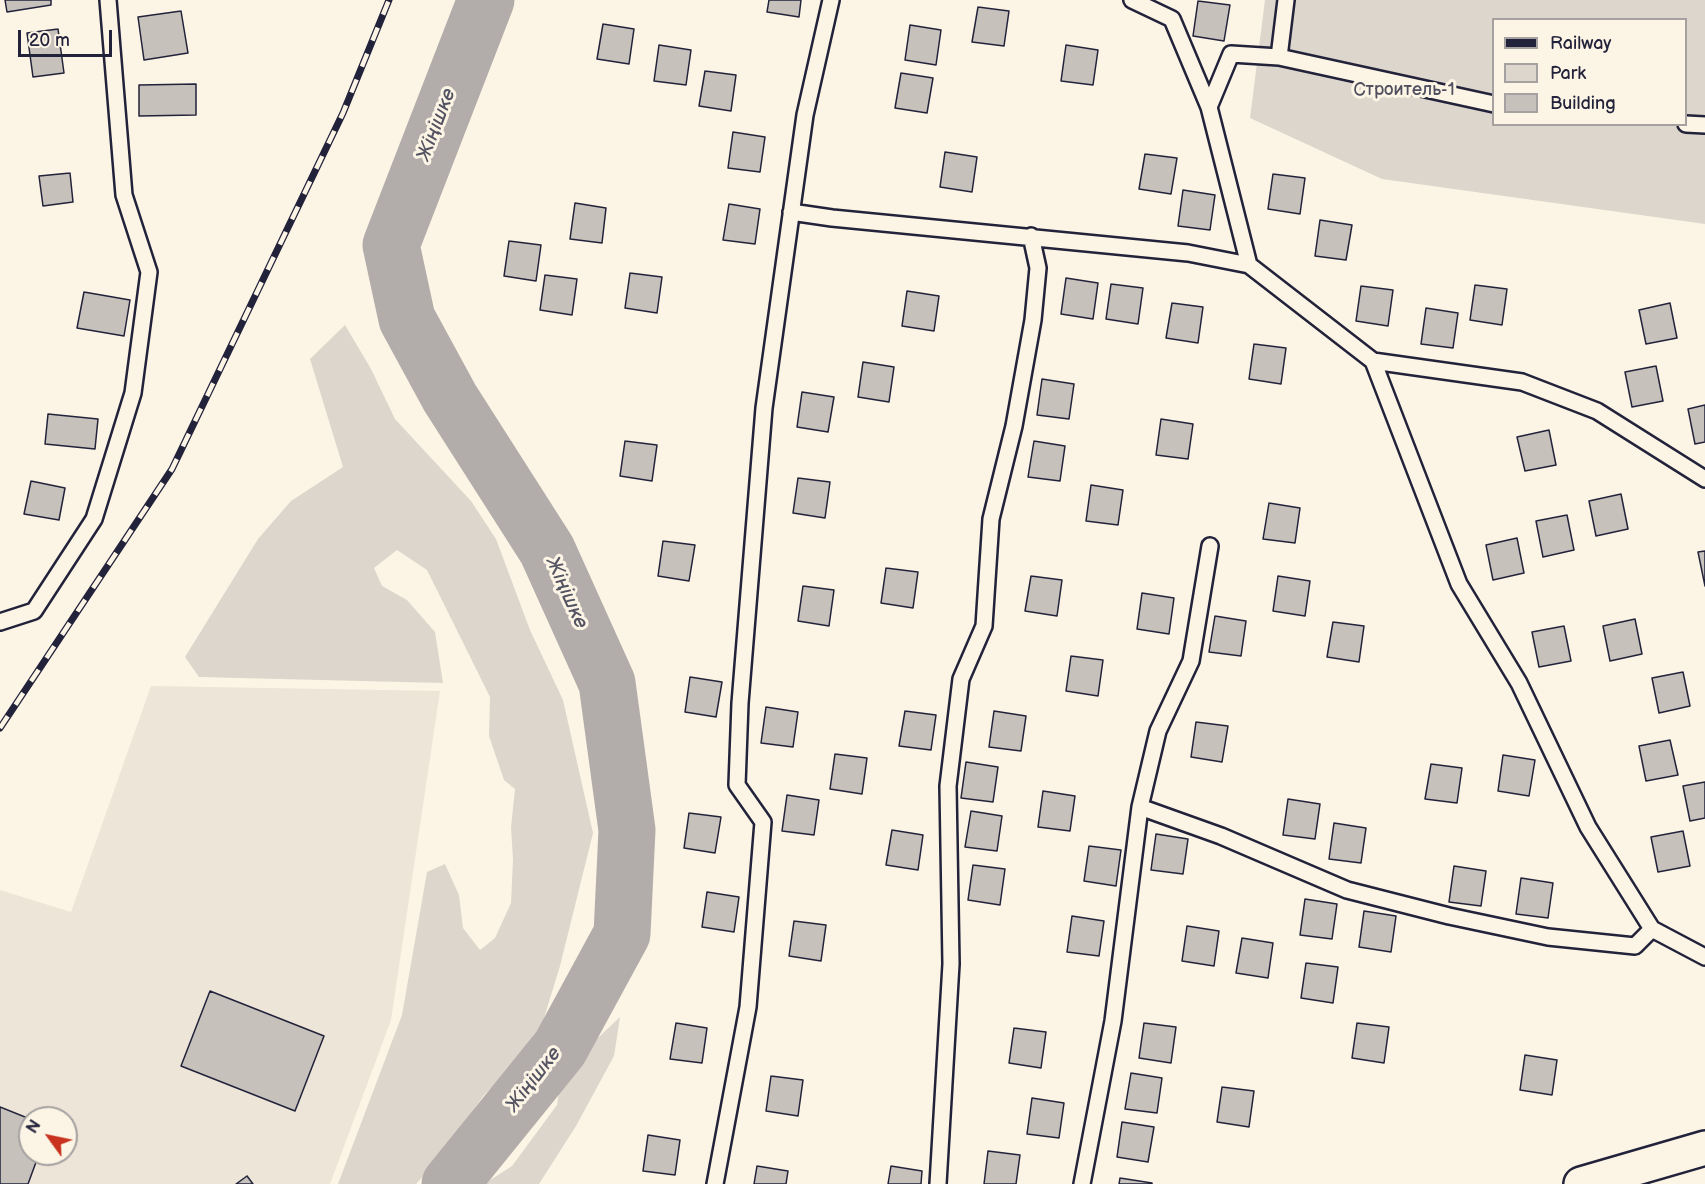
<!DOCTYPE html>
<html>
<head>
<meta charset="utf-8">
<style>
  body { margin:0 }
  #map { position:relative; width:1705px; height:1184px; overflow:hidden; background:#fcf5e5; font-family:"Balsamiq Sans",sans-serif }
  canvas { display:block }
  .legend { position:absolute; left:1492px; top:18px; width:195px; height:108px; box-sizing:border-box; background:#fcf5e5; border:2px solid #a5a1a1; margin:0; padding:8px 10px; list-style:none; font-size:18px; color:#22223b }
  .legend li { display:flex; align-items:center; gap:12px; height:30px }
  .legend b { width:30px; border:2px solid #a5a1a1 }
  .north { position:absolute; left:18px; top:1106px; width:60px; height:60px; box-sizing:border-box; background:#fcf5e5; border:2px solid #a5a1a1; border-radius:50%; rotate:303deg; font-size:16px; font-weight:700; line-height:24px; text-align:center; color:#22223b }
  .north::after { content:''; display:block; margin:auto; width:21px; height:27px; background:#c8321e; clip-path:polygon(50% 0,100% 100%,50% 72%,0 100%) }
  .scale { position:absolute; left:18px; top:30px; width:94px; height:27px; box-sizing:border-box; border:3px solid #22223b; border-top:0; padding-left:8px; font-size:18px; line-height:21px; white-space:nowrap; color:#22223b; -webkit-text-stroke:4px #fcf5e5; paint-order:stroke }
</style>
</head>
<body>
<div id="map">
<canvas width="1705" height="1184"></canvas>
<ul class="legend">
<li><b style="height:8px;background:#22223b"></b>Railway</li>
<li><b style="height:16px;background:#dcd6cc"></b>Park</li>
<li><b style="height:16px;background:#c6c1bb"></b>Building</li>
</ul>
<div class="north">N</div>
<div class="scale">20 m</div>
</div>
<script>
const c = document.querySelector('canvas').getContext('2d');
c.lineJoin = 'round';
function paint(path, color) {
  c.fillStyle = color;
  c.fill(path, 'evenodd');
}
function toPath(rows) {
  const path = new Path2D();
  for (const r of rows) {
    path.moveTo(r[0], r[1]);
    for (let i = 2; i < r.length; i += 2) path.lineTo(r[i], r[i + 1]);
  }
  return path;
}
function stroke(path, color, width, dash) {
  c.strokeStyle = color;
  c.lineWidth = width;
  c.lineCap = dash ? 'butt' : 'round';
  c.setLineDash(dash || []);
  c.stroke(path);
}
function write(font, color, halo, rows, align = 'center') {
  c.font = font + ' "Balsamiq Sans",sans-serif';
  c.lineWidth = 6;
  c.setLineDash([]);
  c.textBaseline = 'middle';
  c.strokeStyle = halo;
  c.fillStyle = color;
  for (const [text, x, y, turn = 0] of rows) {
    c.save();
    c.translate(x, y);
    c.rotate((+turn || 0) * Math.PI / 180);
    c.textAlign = isNaN(turn) ? turn : align;
    if (halo) c.strokeText(text, 0, 0);
    c.fillText(text, 0, 0);
    c.restore();
  }
}
paint(toPath([
  [151,686,440,691,391,1020,330,1184,0,1184,0,890,71,912],
  [30,1118,66,1118,66,1154,30,1154]
]), '#ece5d8');
paint(toPath([
  [1265,0,1705,0,1705,224,1382,179,1250,118],
  [1494,20,1686,20,1686,124,1494,124],
  [345,325,371,369,395,419,471,501,496,539,530,630,563,700,593,833,560,966,536,1044,484,1095,434,1164,416,1184,338,1184,402,1015,427,872,445,864,459,895,463,928,480,950,495,938,511,903,513,860,511,827,515,789,504,780,489,736,490,697,427,570,397,550,374,568,382,586,407,600,435,632,443,683,199,677,185,657,258,539,291,501,343,467,310,359],
  [620,1017,614,1056,576,1126,539,1184,484,1184,512,1166,557,1105,562,1072]
]), '#dcd6cc');
stroke(toPath([
  [450,1184,560,1048,622,934,627,830,607,683,547,550,450,398,407,319,391,245,486,0]
]), '#b2adab', 57);
const building = toPath([
  [5,0,51,0,51,5,7,12,5,0],
  [769,0,801,0,799,17,767,12,769,0],
  [1198,1,1230,5,1224,41,1193,36,1198,1],
  [978,7,1009,11,1004,46,972,42,978,7],
  [181,11,188,53,144,60,138,17,181,11],
  [603,24,634,29,629,64,597,59,603,24],
  [910,25,941,30,936,65,905,60,910,25],
  [58,29,64,73,33,77,27,33,58,29],
  [659,45,691,50,686,85,654,81,659,45],
  [1066,45,1098,50,1093,85,1061,81,1066,45],
  [705,71,736,75,731,111,699,106,705,71],
  [901,73,933,78,927,113,895,108,901,73],
  [196,84,196,115,139,116,139,85,196,84],
  [733,132,765,137,760,172,728,168,733,132],
  [945,152,977,157,972,192,940,187,945,152],
  [1145,154,1177,158,1171,194,1139,189,1145,154],
  [70,173,73,202,43,206,39,176,70,173],
  [1273,174,1305,178,1300,214,1268,209,1273,174],
  [1183,190,1215,195,1210,230,1178,226,1183,190],
  [575,203,606,208,602,243,570,239,575,203],
  [729,204,760,209,755,244,723,240,729,204],
  [1320,220,1352,225,1346,260,1315,256,1320,220],
  [509,241,541,245,536,281,504,276,509,241],
  [630,273,662,277,657,313,625,308,630,273],
  [545,275,577,279,572,315,540,310,545,275],
  [1066,278,1098,283,1093,319,1061,314,1066,278],
  [1111,284,1143,288,1138,324,1106,319,1111,284],
  [1475,285,1507,289,1502,325,1470,320,1475,285],
  [1361,286,1393,290,1388,326,1356,321,1361,286],
  [907,291,939,296,934,331,902,326,907,291],
  [84,292,130,300,124,336,77,328,84,292],
  [1172,303,1203,307,1198,343,1166,338,1172,303],
  [1670,303,1677,338,1646,344,1639,310,1670,303],
  [1426,308,1458,313,1453,348,1421,344,1426,308],
  [1254,344,1286,348,1281,384,1249,379,1254,344],
  [863,362,894,367,889,402,858,397,863,362],
  [1656,366,1663,401,1632,407,1625,372,1656,366],
  [1042,379,1074,384,1069,419,1037,415,1042,379],
  [802,392,834,397,828,432,797,427,802,392],
  [1705,405,1705,442,1695,444,1688,409,1705,405],
  [48,414,98,419,95,449,45,444,48,414],
  [1161,419,1193,424,1188,459,1156,455,1161,419],
  [1549,430,1556,465,1525,471,1517,437,1549,430],
  [625,441,657,445,652,481,620,476,625,441],
  [1034,441,1065,446,1060,481,1028,477,1034,441],
  [798,478,830,482,825,518,793,513,798,478],
  [31,481,65,488,59,520,24,514,31,481],
  [1091,485,1123,490,1118,525,1086,521,1091,485],
  [1621,494,1628,529,1596,536,1589,501,1621,494],
  [1269,503,1300,508,1295,543,1263,539,1269,503],
  [1567,515,1574,550,1543,557,1536,521,1567,515],
  [1517,538,1524,573,1493,580,1486,545,1517,538],
  [663,541,695,545,689,581,658,576,663,541],
  [1705,551,1705,586,1698,552,1705,551],
  [886,568,918,572,913,608,881,603,886,568],
  [1031,576,1062,580,1057,616,1025,611,1031,576],
  [1278,576,1310,581,1305,616,1273,611,1278,576],
  [803,586,834,590,829,626,798,621,803,586],
  [1142,593,1174,598,1169,634,1137,629,1142,593],
  [1215,616,1246,621,1241,656,1209,652,1215,616],
  [1635,619,1642,654,1610,661,1603,626,1635,619],
  [1333,622,1364,626,1359,662,1327,657,1333,622],
  [1564,626,1571,661,1539,667,1532,632,1564,626],
  [1071,656,1103,660,1098,696,1066,691,1071,656],
  [1683,672,1690,706,1659,713,1652,678,1683,672],
  [690,677,722,682,716,717,685,712,690,677],
  [766,707,798,712,793,747,761,743,766,707],
  [905,711,936,715,931,750,899,746,905,711],
  [994,711,1026,716,1021,751,989,747,994,711],
  [1196,722,1228,726,1222,762,1191,757,1196,722],
  [1670,740,1678,775,1646,781,1639,746,1670,740],
  [835,754,867,758,862,794,830,789,835,754],
  [1503,755,1535,760,1529,796,1498,791,1503,755],
  [966,762,998,767,993,802,961,798,966,762],
  [1431,764,1462,768,1457,803,1425,799,1431,764],
  [1705,782,1705,818,1690,821,1683,786,1705,782],
  [1043,791,1075,796,1070,831,1038,827,1043,791],
  [787,795,819,800,814,835,782,831,787,795],
  [1288,799,1320,804,1315,839,1283,835,1288,799],
  [971,811,1002,816,997,851,965,847,971,811],
  [689,813,721,817,715,853,684,848,689,813],
  [1334,823,1366,828,1361,863,1329,859,1334,823],
  [892,830,923,835,918,870,886,865,892,830],
  [1683,831,1690,866,1658,872,1651,837,1683,831],
  [1156,834,1188,839,1183,874,1151,870,1156,834],
  [1089,846,1121,850,1116,886,1084,881,1089,846],
  [973,865,1005,869,1000,905,968,900,973,865],
  [1454,866,1486,871,1481,906,1449,902,1454,866],
  [1521,878,1553,883,1548,918,1516,914,1521,878],
  [707,892,739,897,734,932,702,927,707,892],
  [1305,899,1337,904,1332,939,1300,935,1305,899],
  [1364,911,1396,916,1391,952,1359,947,1364,911],
  [1072,916,1104,921,1099,956,1067,952,1072,916],
  [794,921,826,925,821,961,789,956,794,921],
  [1187,926,1219,931,1214,966,1182,961,1187,926],
  [1242,938,1273,943,1268,978,1236,973,1242,938],
  [1306,963,1338,967,1333,1003,1301,998,1306,963],
  [210,991,324,1036,295,1111,181,1066,210,991],
  [676,1023,707,1028,702,1063,670,1059,676,1023],
  [1144,1023,1176,1027,1171,1063,1139,1058,1144,1023],
  [1357,1023,1389,1027,1384,1063,1352,1058,1357,1023],
  [1014,1028,1046,1032,1041,1068,1009,1063,1014,1028],
  [1525,1055,1557,1060,1552,1095,1520,1090,1525,1055],
  [1131,1073,1162,1078,1157,1113,1125,1109,1131,1073],
  [771,1076,803,1080,798,1116,766,1111,771,1076],
  [1222,1087,1254,1091,1249,1127,1217,1122,1222,1087],
  [1032,1098,1064,1103,1059,1138,1027,1134,1032,1098],
  [0,1107,30,1119,30,1154,39,1154,28,1184,0,1184,0,1107],
  [1122,1122,1154,1127,1148,1162,1117,1157,1122,1122],
  [648,1135,680,1140,675,1175,643,1171,648,1135],
  [988,1151,1020,1155,1016,1184,984,1184,988,1151],
  [757,1166,788,1171,786,1184,754,1184,757,1166],
  [891,1166,922,1171,921,1184,888,1184,891,1166],
  [247,1176,253,1184,236,1184,247,1176],
  [1120,1178,1152,1183,1152,1184,1119,1184,1120,1178]
]);
paint(building, '#c6c1bb');
stroke(building, '#22223b', 1.5);
const service = toPath([
  [1132,0,1172,19,1209,107],
  [1286,0,1279,57,1231,54,1209,107,1249,265,1373,361,1522,382,1597,411,1705,479],
  [1279,57,1494,104],
  [1686,124,1705,125],
  [791,212,832,218,1188,253,1249,265],
  [1373,361,1459,584,1519,683,1588,827,1652,929,1705,957],
  [0,622,34,611,94,519,133,393,149,272,124,195,108,0],
  [1140,807,1158,731,1191,661,1210,546],
  [715,1184,748,1007,763,822,737,785,740,703,764,408,805,115,831,0],
  [938,1184,951,964,948,786,961,679,984,626,991,519,1014,426,1033,320,1038,268,1031,236],
  [1082,1184,1113,1021,1140,807,1221,836,1347,890,1449,916,1548,937,1635,946,1652,929]
]);
const trunk = toPath([
  [1581,1184,1705,1148]
]);
stroke(service, '#22223b', 20);
stroke(trunk, '#22223b', 38);
stroke(service, '#fcf5e5', 15);
stroke(trunk, '#fcf5e5', 33);
const rail = toPath([
  [0,728,172,469,343,113,389,0]
]);
stroke(rail, '#22223b', 7);
stroke(rail, '#fcf5e5', 4.5, [14]);
write('18px', '#504f5f', '#fcf5e5', [
  ["Строитель-1",1404,90]
]);
write('italic 20px', '#545362', '#fcf5e5', [
  ["Жіңішке",437,125,-69],
  ["Жіңішке",566,593,66],
  ["Жіңішке",534,1080,-52]
]);
</script>
</body>
</html>
